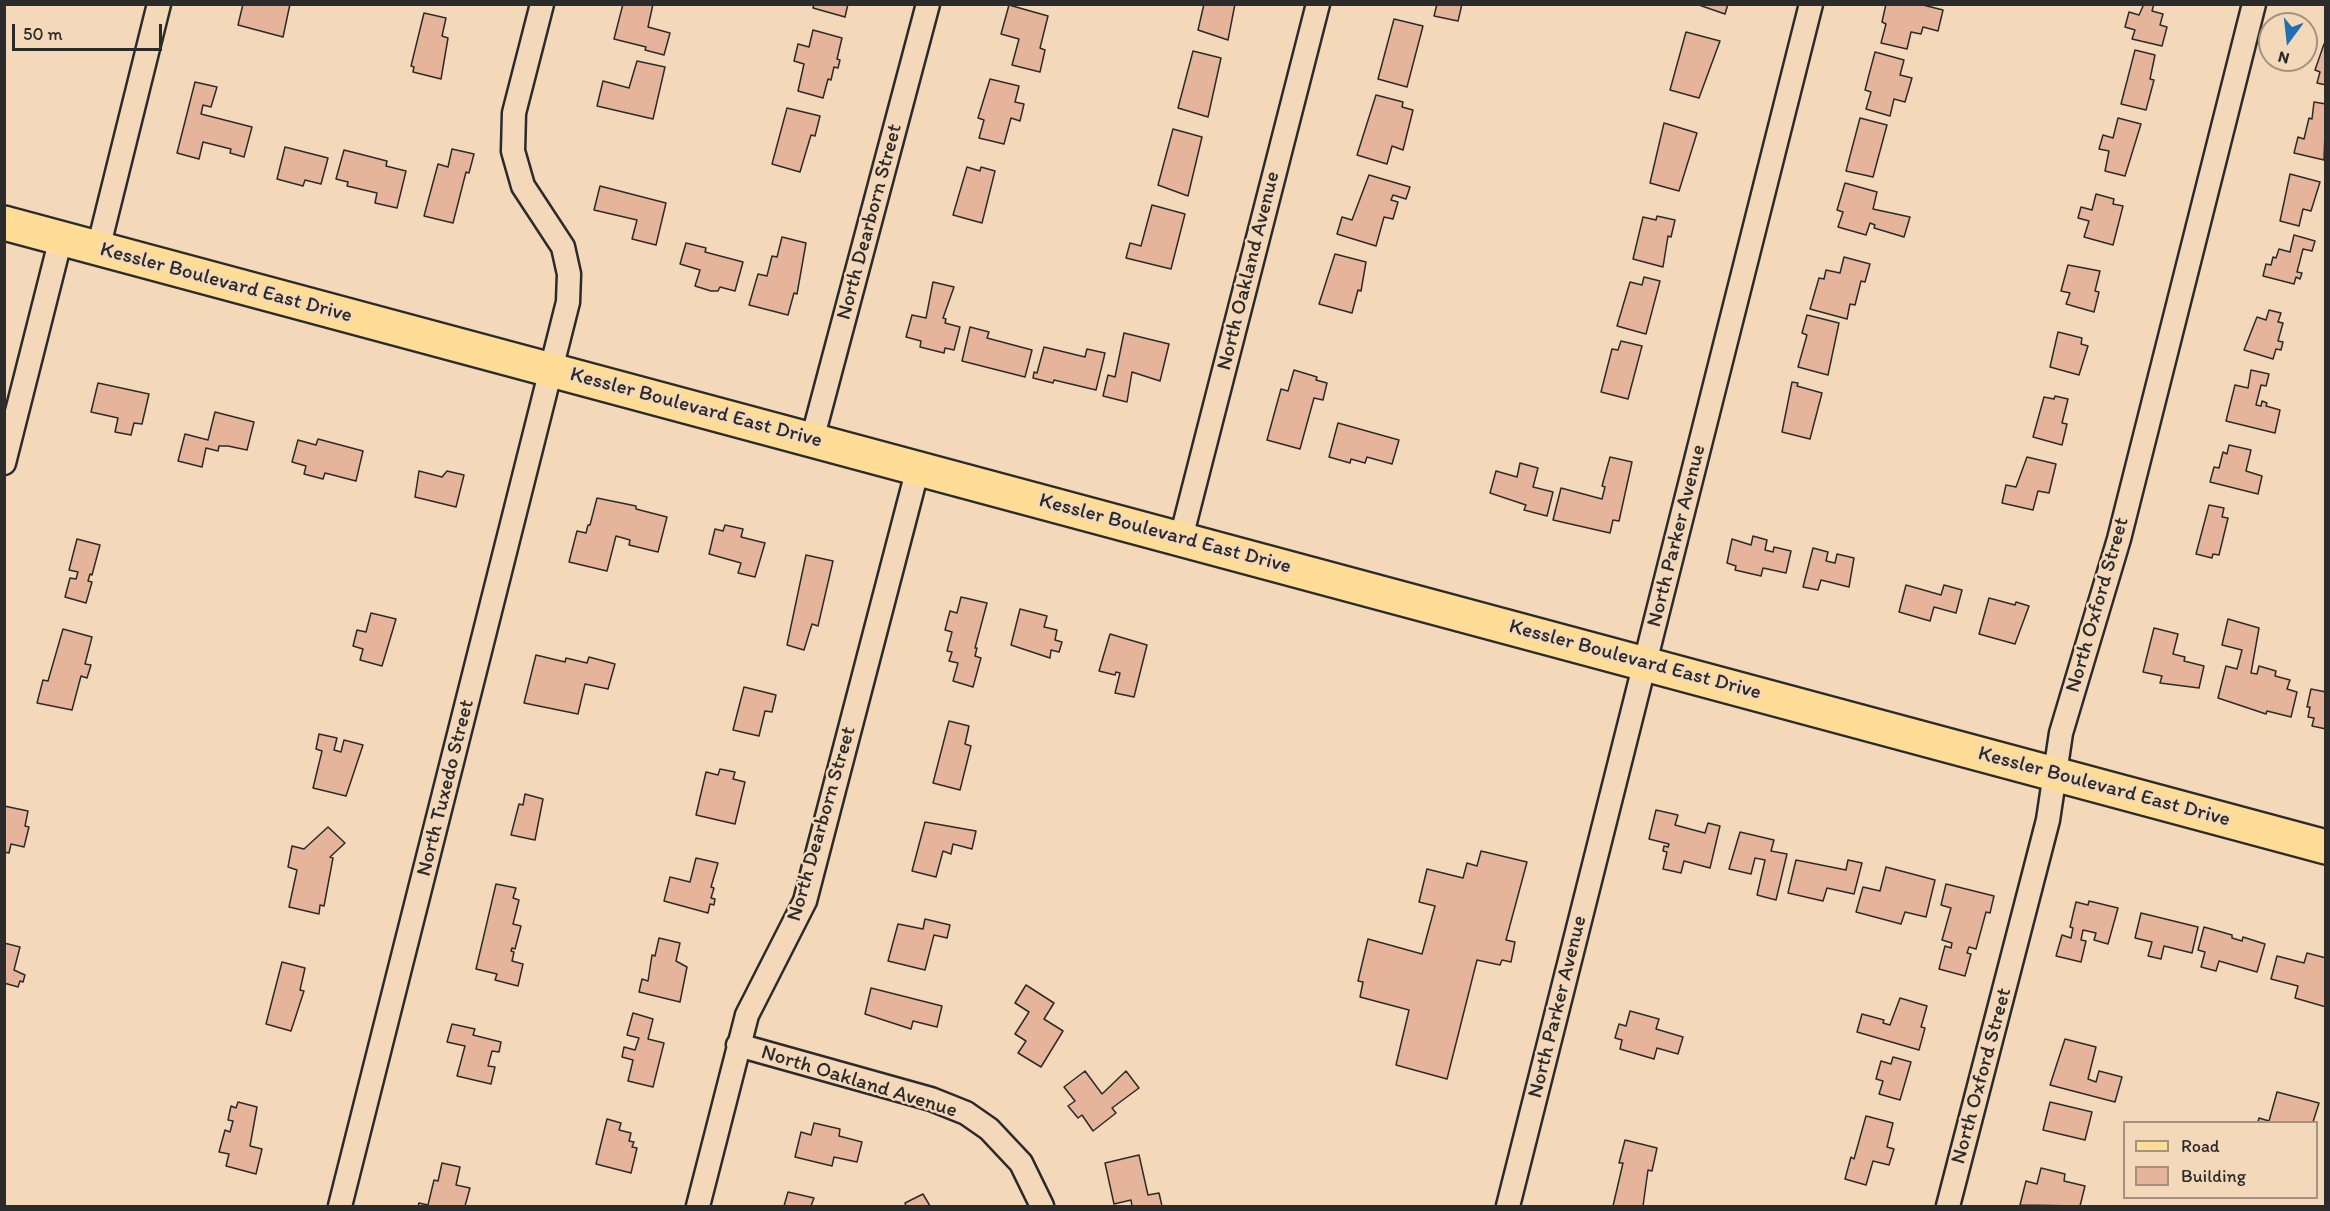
<!DOCTYPE html>
<html>
<head>
<meta charset="utf-8">
<style>
  body { margin:0 }
  #map { position:relative; width:2330px; height:1211px; overflow:hidden; background:#f4d8ba; font-family:Itim,sans-serif }
  canvas { display:block }
  .frame { position:absolute; inset:0; border:6px solid #2b2b2b; pointer-events:none }
  .legend { position:absolute; left:2123px; top:1121px; width:195px; height:78px; box-sizing:border-box; background:#f4d8ba; border:2px solid #a49381; margin:0; padding:8px 10px; list-style:none; font-size:18px; color:#2b2b2b }
  .legend li { display:flex; align-items:center; gap:12px; height:30px }
  .legend b { width:30px; border:2px solid #a49381 }
  .north { position:absolute; left:2258px; top:12px; width:60px; height:60px; box-sizing:border-box; background:#f4d8ba; border:2px solid #a49381; border-radius:50%; rotate:195deg; font-size:16px; font-weight:700; line-height:24px; text-align:center; color:#2b2b2b }
  .north::after { content:''; display:block; margin:auto; width:21px; height:27px; background:#1f6fb2; clip-path:polygon(50% 0,100% 100%,50% 72%,0 100%) }
  .scale { position:absolute; left:12px; top:24px; width:150px; height:27px; box-sizing:border-box; border:3px solid #2b2b2b; border-top:0; padding-left:8px; font-size:18px; line-height:21px; white-space:nowrap; color:#2b2b2b; -webkit-text-stroke:4px #f4d8ba; paint-order:stroke }
</style>
</head>
<body>
<div id="map">
<canvas width="2330" height="1211"></canvas>
<div class="frame"></div>
<ul class="legend">
<li><b style="height:8px;background:#ffdd96"></b>Road</li>
<li><b style="height:16px;background:#e5b49a"></b>Building</li>
</ul>
<div class="north">N</div>
<div class="scale">50 m</div>
</div>
<script>
const c = document.querySelector('canvas').getContext('2d');
c.lineJoin = 'round';
function paint(path, color) {
  c.fillStyle = color;
  c.fill(path, 'evenodd');
}
function toPath(rows) {
  const path = new Path2D();
  for (const r of rows) {
    path.moveTo(r[0], r[1]);
    for (let i = 2; i < r.length; i += 2) path.lineTo(r[i], r[i + 1]);
  }
  return path;
}
function stroke(path, color, width, dash) {
  c.strokeStyle = color;
  c.lineWidth = width;
  c.lineCap = dash ? 'butt' : 'round';
  c.setLineDash(dash || []);
  c.stroke(path);
}
function write(font, color, halo, rows, align = 'center') {
  c.font = font + ' Itim,sans-serif';
  c.lineWidth = 5;
  c.setLineDash([]);
  c.textBaseline = 'middle';
  c.strokeStyle = halo;
  c.fillStyle = color;
  for (const [text, x, y, turn = 0] of rows) {
    c.save();
    c.translate(x, y);
    c.rotate((+turn || 0) * Math.PI / 180);
    c.textAlign = isNaN(turn) ? turn : align;
    if (halo) c.strokeText(text, 0, 0);
    c.fillText(text, 0, 0);
    c.restore();
  }
}
const building = toPath([
  [243,4,290,4,283,37,238,25,243,4],
  [623,4,653,4,648,27,670,33,664,55,645,50,646,47,614,39,623,4],
  [814,4,848,4,845,17,813,8,814,4],
  [1204,4,1235,4,1228,40,1198,30,1204,4],
  [1437,4,1462,4,1458,21,1434,16,1437,4],
  [1696,4,1728,4,1725,14,1696,4],
  [1886,4,1919,4,1943,10,1938,31,1923,27,1921,34,1911,32,1907,49,1881,43,1886,24,1882,22,1886,4],
  [2144,4,2154,4,2152,11,2163,14,2160,25,2167,27,2162,46,2132,39,2135,30,2125,27,2129,12,2139,15,2144,4],
  [1009,5,1048,16,1040,48,1045,50,1040,72,1012,65,1019,39,1001,34,1009,5],
  [424,13,446,18,442,36,448,38,441,79,413,72,414,67,411,66,424,13],
  [1394,19,1423,26,1407,87,1378,79,1394,19],
  [813,30,842,38,837,59,840,60,838,68,834,67,831,80,828,79,823,98,798,91,804,64,794,61,798,44,809,47,813,30],
  [1686,32,1720,41,1699,98,1670,90,1686,32],
  [2324,44,2326,44,2326,85,2317,83,2320,72,2315,70,2324,44],
  [2135,50,2155,55,2150,79,2154,80,2146,110,2121,104,2135,50],
  [1193,51,1221,58,1208,117,1178,108,1193,51],
  [1875,52,1904,60,1900,75,1912,78,1905,102,1894,99,1890,116,1866,109,1871,92,1865,90,1875,52],
  [637,61,665,67,653,119,597,106,603,81,629,88,637,61],
  [990,79,1019,86,1015,102,1024,104,1020,121,1011,118,1004,144,979,138,984,120,978,118,990,79],
  [195,82,217,87,211,107,203,105,201,114,252,127,244,157,230,153,231,149,203,142,199,159,177,153,195,82],
  [1376,95,1403,102,1402,107,1413,110,1403,150,1392,146,1387,164,1357,155,1376,95],
  [2314,102,2326,104,2324,160,2294,153,2298,137,2304,139,2309,118,2312,119,2314,102],
  [787,108,820,116,815,136,811,135,800,172,772,164,787,108],
  [1860,118,1887,125,1873,177,1846,171,1860,118],
  [2118,118,2141,124,2125,176,2105,171,2109,151,2099,149,2103,135,2113,138,2118,118],
  [1664,123,1697,133,1679,191,1650,183,1664,123],
  [1173,129,1202,137,1188,196,1158,185,1173,129],
  [285,147,328,158,321,184,305,180,303,186,277,179,285,147],
  [452,149,474,154,469,173,466,172,453,223,424,216,438,164,448,167,452,149],
  [344,150,387,161,386,166,406,171,397,208,375,203,377,193,347,186,348,182,336,179,344,150],
  [967,167,980,171,981,167,995,171,982,223,953,215,967,167],
  [2290,174,2320,182,2311,211,2303,209,2299,226,2280,221,2290,174],
  [1369,175,1410,187,1406,199,1393,195,1391,200,1398,202,1393,219,1384,217,1376,246,1337,234,1342,217,1352,220,1369,175],
  [1845,183,1877,192,1873,209,1910,217,1904,237,1874,228,1875,225,1870,223,1866,235,1838,227,1843,212,1837,210,1845,183],
  [600,186,666,203,656,245,632,239,637,220,594,210,600,186],
  [2096,194,2114,199,2113,204,2123,206,2113,245,2084,237,2089,221,2078,218,2081,207,2092,210,2096,194],
  [1152,205,1185,214,1171,269,1126,258,1130,243,1141,246,1152,205],
  [1657,216,1675,220,1671,237,1668,236,1663,267,1633,259,1643,217,1656,220,1657,216],
  [2294,235,2315,241,2312,251,2303,249,2297,272,2302,273,2300,279,2296,277,2294,284,2263,276,2266,264,2271,265,2273,257,2276,258,2279,249,2290,252,2294,235],
  [782,237,806,243,797,294,794,293,788,315,749,305,758,274,767,276,772,256,777,257,782,237],
  [686,243,706,248,705,252,743,262,735,291,720,287,718,291,711,291,695,286,700,270,680,264,686,243],
  [1335,254,1366,262,1361,291,1358,290,1352,313,1319,304,1335,254],
  [1844,257,1870,264,1865,282,1861,281,1855,305,1850,304,1847,319,1810,309,1819,278,1824,279,1826,270,1840,273,1844,257],
  [2068,265,2100,271,2095,291,2099,292,2094,312,2066,304,2070,293,2061,291,2068,265],
  [1644,277,1660,281,1646,334,1617,326,1630,282,1642,285,1644,277],
  [933,282,954,287,943,318,946,319,945,323,960,327,954,350,945,348,944,353,920,347,921,341,906,337,912,315,926,318,933,282],
  [2269,310,2281,313,2278,322,2283,323,2278,341,2283,342,2281,350,2276,349,2273,359,2244,350,2257,317,2266,320,2269,310],
  [1807,315,1839,323,1828,375,1798,367,1807,335,1802,333,1807,315],
  [970,327,989,332,987,338,1032,350,1025,377,962,361,970,327],
  [2058,332,2082,338,2081,344,2088,346,2079,375,2050,367,2058,332],
  [1124,333,1169,344,1160,381,1132,372,1127,402,1103,396,1108,375,1115,377,1124,333],
  [1621,341,1642,346,1628,399,1601,392,1612,349,1618,350,1621,341],
  [1044,347,1085,357,1087,349,1105,353,1096,390,1054,380,1053,383,1033,378,1034,372,1037,373,1044,347],
  [1294,370,1317,377,1316,380,1327,383,1323,400,1314,398,1300,449,1267,440,1281,389,1288,391,1294,370],
  [2251,370,2269,374,2266,386,2261,385,2256,405,2261,406,2262,401,2267,403,2266,406,2280,410,2275,433,2226,421,2235,385,2248,388,2251,370],
  [1792,382,1798,383,1797,386,1822,393,1810,439,1782,432,1792,382],
  [98,383,149,394,142,424,134,423,131,435,115,432,118,418,91,412,98,383],
  [2055,396,2068,399,2062,423,2067,424,2062,445,2033,437,2044,397,2054,399,2055,396],
  [215,412,254,422,247,450,228,446,219,446,218,451,206,448,202,467,178,461,185,434,208,440,215,412],
  [1338,423,1399,440,1392,464,1367,457,1365,463,1351,459,1350,463,1329,457,1338,423],
  [318,439,363,451,356,481,325,473,323,479,304,474,306,466,292,462,298,440,316,445,318,439],
  [2229,445,2251,450,2246,471,2262,476,2258,494,2210,482,2214,467,2219,468,2223,452,2227,454,2229,445],
  [1610,457,1632,462,1619,521,1613,520,1610,533,1553,520,1561,488,1602,499,1605,487,1602,486,1610,457],
  [2027,457,2056,464,2049,493,2038,491,2033,510,2002,503,2006,485,2016,487,2027,457],
  [1520,463,1538,468,1533,487,1553,492,1547,516,1524,510,1526,505,1490,493,1496,471,1517,477,1520,463],
  [419,471,442,477,447,471,464,475,456,507,415,497,419,471],
  [597,498,636,506,636,509,667,517,658,552,629,545,630,540,616,536,607,571,569,562,577,531,586,533,588,525,590,525,597,498],
  [2209,505,2224,508,2222,517,2228,518,2219,555,2213,554,2212,558,2196,554,2209,505],
  [725,525,743,529,741,537,765,543,755,577,738,573,741,563,709,554,715,529,723,531,725,525],
  [1753,536,1767,540,1765,550,1773,552,1774,547,1791,551,1786,573,1763,568,1761,576,1735,570,1736,566,1727,563,1732,539,1751,545,1753,536],
  [77,539,100,545,92,575,90,574,88,581,92,582,86,603,65,597,70,578,76,579,78,572,69,570,77,539],
  [1813,548,1828,552,1826,561,1835,563,1837,554,1854,558,1849,587,1821,580,1818,590,1803,587,1813,548],
  [806,555,833,561,818,626,812,624,804,650,787,645,806,555],
  [1906,585,1941,595,1944,585,1962,590,1956,613,1934,607,1930,621,1899,612,1906,585],
  [961,597,987,603,975,648,977,648,975,656,981,658,973,687,953,681,958,663,949,661,952,652,947,651,952,632,945,630,950,611,957,613,961,597],
  [1989,598,2015,605,2016,602,2029,606,2015,644,1979,634,1989,598],
  [1020,609,1047,616,1044,627,1057,630,1055,640,1062,642,1059,652,1051,650,1050,658,1011,645,1020,609],
  [371,613,396,619,382,666,360,660,363,649,353,646,357,630,366,632,371,613],
  [2228,619,2259,628,2251,673,2257,674,2259,666,2276,671,2275,676,2290,680,2287,689,2297,692,2291,717,2267,711,2266,714,2218,698,2226,666,2237,669,2242,650,2222,645,2228,619],
  [2154,628,2178,634,2173,654,2185,657,2184,661,2204,666,2199,688,2160,683,2162,676,2143,672,2154,628],
  [63,629,92,637,85,664,91,665,87,678,81,676,72,710,37,703,43,680,48,681,63,629],
  [1110,634,1147,645,1134,697,1115,693,1120,673,1116,672,1115,675,1099,671,1110,634],
  [536,655,565,662,566,658,587,663,589,657,615,664,608,689,585,684,578,714,524,703,536,655],
  [744,687,776,695,772,712,765,711,759,736,733,730,744,687],
  [2311,689,2326,692,2326,729,2312,726,2314,718,2308,717,2310,707,2307,707,2311,689],
  [949,721,969,726,965,744,971,746,960,790,933,783,949,721],
  [319,734,337,738,334,750,341,752,344,740,363,745,346,796,313,788,322,751,316,749,319,734],
  [720,769,735,772,733,779,745,782,735,824,696,815,706,772,718,775,720,769],
  [525,794,543,799,535,840,511,835,519,804,523,805,525,794],
  [4,806,28,811,25,826,29,827,24,847,11,844,9,853,4,852,4,806],
  [1656,810,1678,815,1675,825,1705,833,1708,823,1720,826,1710,868,1684,861,1681,873,1663,869,1667,852,1663,851,1664,846,1668,847,1669,844,1649,839,1656,810],
  [925,822,976,831,972,849,953,844,951,854,943,851,936,877,912,871,925,822],
  [328,827,345,843,330,857,333,858,324,906,320,905,319,914,289,907,297,870,288,867,292,846,304,849,328,827],
  [1740,832,1774,840,1771,851,1787,854,1776,900,1757,895,1765,860,1755,858,1751,874,1729,869,1740,832],
  [1481,851,1527,862,1506,940,1515,942,1511,962,1502,960,1500,965,1477,960,1447,1079,1396,1065,1409,1010,1360,997,1363,982,1358,981,1368,939,1422,954,1435,906,1419,902,1427,869,1463,878,1467,863,1477,866,1481,851],
  [696,858,718,863,711,887,714,888,711,898,715,899,714,905,710,904,708,913,664,901,670,877,690,882,696,858],
  [1796,860,1846,870,1848,860,1862,863,1854,894,1827,888,1823,901,1788,893,1796,860],
  [1886,867,1935,880,1926,917,1905,912,1901,924,1856,912,1863,887,1880,891,1886,867],
  [496,884,516,888,513,898,519,900,513,924,521,926,515,949,512,948,511,951,514,952,512,961,523,964,518,986,495,980,497,974,476,969,496,884],
  [1946,884,1994,896,1990,913,1986,912,1976,949,1969,947,1967,953,1971,954,1965,976,1939,969,1945,946,1951,948,1952,943,1942,940,1951,908,1941,905,1946,884],
  [2089,901,2118,908,2108,944,2094,940,2096,933,2083,930,2081,940,2086,941,2081,962,2056,956,2062,935,2071,938,2073,928,2070,927,2076,902,2088,905,2089,901],
  [2141,913,2198,927,2192,953,2164,946,2161,959,2148,956,2152,942,2135,938,2141,913],
  [925,919,950,925,947,938,934,935,925,970,888,961,898,924,923,929,925,919],
  [2204,927,2232,935,2232,938,2242,941,2243,937,2265,944,2257,972,2219,961,2216,971,2201,967,2205,952,2198,950,2204,927],
  [659,938,680,943,676,961,687,967,680,1002,639,992,642,979,648,981,652,955,655,956,659,938],
  [4,943,20,947,14,970,25,975,23,982,20,981,18,987,4,983,4,943],
  [2307,953,2326,958,2326,1007,2295,998,2298,986,2271,979,2277,956,2304,963,2307,953],
  [282,962,305,968,300,990,304,991,291,1031,266,1024,282,962],
  [1026,985,1054,1003,1044,1019,1063,1031,1041,1067,1018,1053,1026,1041,1015,1034,1029,1012,1015,1003,1026,985],
  [871,988,942,1006,937,1027,913,1021,911,1029,865,1014,871,988],
  [1900,998,1927,1006,1921,1027,1925,1028,1919,1050,1857,1032,1862,1014,1884,1020,1883,1023,1890,1025,1900,998],
  [1630,1011,1659,1019,1656,1029,1683,1037,1678,1054,1657,1048,1654,1059,1620,1049,1622,1040,1615,1038,1619,1024,1626,1026,1630,1011],
  [633,1013,653,1019,648,1039,664,1043,653,1087,628,1081,633,1060,622,1057,624,1047,635,1050,639,1038,627,1035,633,1013],
  [452,1024,475,1029,473,1035,501,1042,499,1052,492,1051,488,1066,495,1067,491,1084,457,1076,465,1046,447,1042,452,1024],
  [2065,1039,2096,1047,2088,1079,2096,1082,2099,1071,2122,1077,2115,1102,2050,1085,2065,1039],
  [1893,1057,1911,1062,1900,1100,1879,1094,1883,1081,1876,1079,1881,1061,1891,1064,1893,1057],
  [1085,1071,1102,1094,1126,1071,1139,1088,1112,1108,1116,1113,1093,1131,1082,1115,1078,1118,1068,1106,1075,1101,1064,1087,1085,1071],
  [2277,1092,2319,1103,2313,1122,2258,1122,2259,1118,2269,1121,2277,1092],
  [238,1102,257,1107,250,1146,262,1149,256,1174,226,1166,229,1154,219,1152,225,1130,230,1132,233,1121,228,1120,231,1106,236,1108,238,1102],
  [2050,1102,2092,1112,2085,1140,2043,1130,2050,1102],
  [1866,1116,1893,1123,1887,1147,1894,1149,1889,1165,1873,1161,1866,1185,1845,1179,1851,1157,1854,1159,1866,1116],
  [607,1119,621,1123,619,1130,631,1133,629,1141,634,1142,632,1147,637,1148,631,1173,596,1164,607,1119],
  [814,1123,840,1129,839,1136,862,1142,857,1162,834,1157,832,1166,795,1157,801,1132,811,1135,814,1123],
  [1625,1140,1657,1148,1652,1171,1648,1170,1643,1206,1613,1206,1623,1163,1619,1163,1625,1140],
  [1139,1155,1148,1195,1159,1193,1162,1206,1132,1206,1131,1200,1114,1204,1105,1163,1139,1155],
  [442,1163,460,1167,456,1185,470,1188,465,1206,418,1206,419,1203,428,1205,434,1180,438,1181,442,1163],
  [2041,1168,2065,1174,2064,1181,2085,1186,2080,1206,2020,1205,2026,1181,2037,1184,2041,1168],
  [788,1192,814,1198,811,1206,784,1206,788,1192],
  [923,1194,930,1206,906,1206,905,1203,923,1194]
]);
paint(building, '#e5b49a');
stroke(building, '#2b2b2b', 1.5);
const minor = toPath([
  [98,249,159,4],
  [812,440,928,4],
  [4,463,61,238],
  [1181,538,1318,4],
  [738,1045,931,1099,966,1113,989,1129,1021,1163,1042,1206],
  [340,1206,568,302,569,274,563,247,523,186,513,151,514,113,542,4],
  [698,1206,747,1015,805,901,918,468],
  [1508,1206,1811,4],
  [1948,1206,2048,820,2061,733,2119,539,2254,4]
]);
const primary = toPath([
  [4,223,2326,847]
]);
stroke(minor, '#2b2b2b', 27);
stroke(primary, '#2b2b2b', 38);
stroke(minor, '#f4d8ba', 22);
stroke(primary, '#ffdd96', 33);
write('21px', '#2b2b2b', '#f4d8ba', [
  ["North Dearborn Street",870,222,-75],
  ["North Oakland Avenue",1249,271,-76],
  ["Kessler Boulevard East Drive",226,283,15],
  ["Kessler Boulevard East Drive",696,408,15],
  ["Kessler Boulevard East Drive",1165,534,15],
  ["North Parker Avenue",1677,536,-76],
  ["North Oxford Street",2098,605,-74],
  ["Kessler Boulevard East Drive",1635,660,15],
  ["Kessler Boulevard East Drive",2104,787,15],
  ["North Tuxedo Street",446,788,-76],
  ["North Dearborn Street",822,824,-74],
  ["North Parker Avenue",1558,1007,-76],
  ["North Oxford Street",1982,1076,-75],
  ["North Oakland Avenue",859,1082,17]
]);
</script>
</body>
</html>
